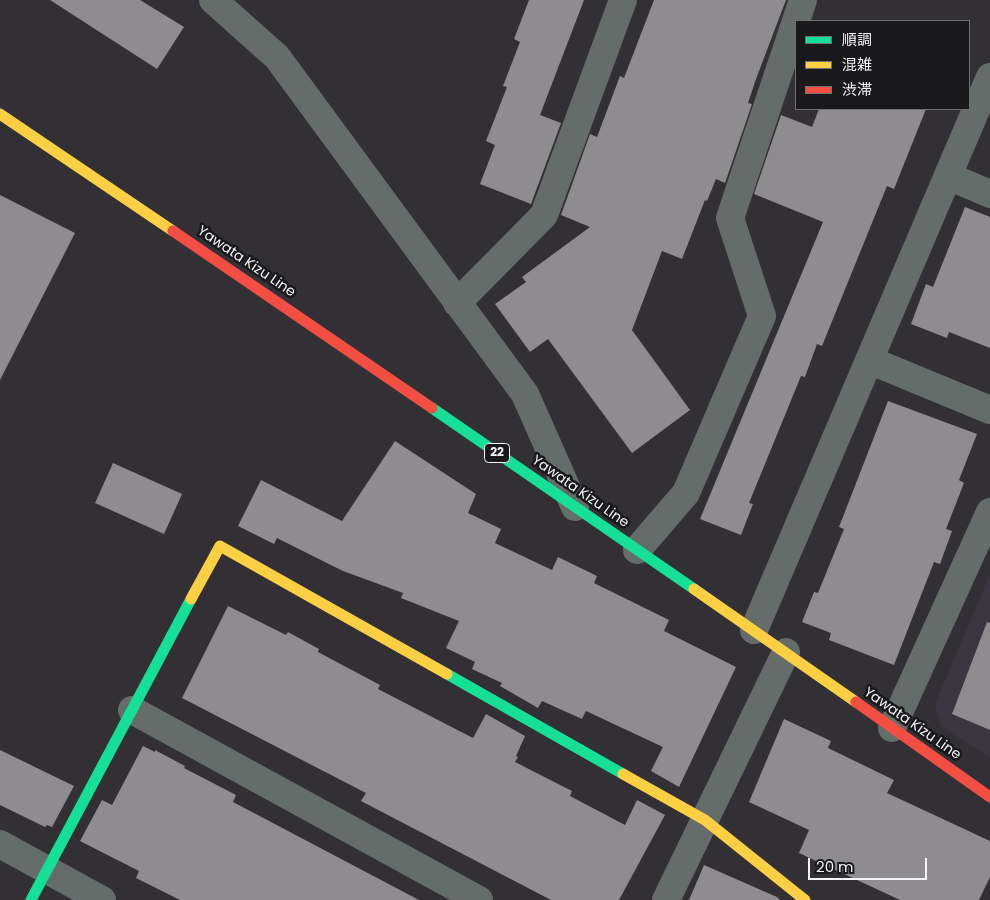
<!DOCTYPE html>
<html>
<head>
<meta charset="utf-8">
<style>
  body { margin:0 }
  #map { position:relative; width:990px; height:900px; overflow:hidden; background:#323034; font-family:Poppins,"Noto Sans JP",sans-serif }
  canvas { display:block }
  .legend { position:absolute; left:795px; top:20px; width:175px; height:90px; box-sizing:border-box; background:#19181a; border:1px solid #717073; margin:0; padding:6px 9px; list-style:none; font-size:15px; color:#f5f4f8 }
  .legend li { display:flex; align-items:center; gap:10px; height:25px }
  .legend b { width:25px; border:1px solid #717073 }
  .scale { position:absolute; left:808px; top:858px; width:119px; height:22px; box-sizing:border-box; border:2px solid #f5f4f8; border-top:0; padding-left:6px; font-size:15px; line-height:18px; white-space:nowrap; color:#f5f4f8; -webkit-text-stroke:4px #19181a; paint-order:stroke }
</style>
</head>
<body>
<div id="map">
<canvas width="990" height="900"></canvas>
<ul class="legend">
<li><b style="height:6px;background:#16e098"></b>順調</li>
<li><b style="height:6px;background:#ffcf43"></b>混雑</li>
<li><b style="height:6px;background:#f24e42"></b>渋滞</li>
</ul>
<div class="scale">20 m</div>
</div>
<script>
const c = document.querySelector('canvas').getContext('2d');
c.lineJoin = 'round';
function paint(path, color) {
  c.fillStyle = color;
  c.fill(path, 'evenodd');
}
function toPath(rows) {
  const path = new Path2D();
  for (const r of rows) {
    path.moveTo(r[0], r[1]);
    for (let i = 2; i < r.length; i += 2) path.lineTo(r[i], r[i + 1]);
  }
  return path;
}
function stroke(path, color, width, dash) {
  c.strokeStyle = color;
  c.lineWidth = width;
  c.lineCap = dash ? 'butt' : 'round';
  c.setLineDash(dash || []);
  c.stroke(path);
}
function write(font, color, halo, rows, align = 'center') {
  c.font = font + ' Poppins,sans-serif';
  c.lineWidth = 5;
  c.setLineDash([]);
  c.textBaseline = 'middle';
  c.strokeStyle = halo;
  c.fillStyle = color;
  for (const [text, x, y, turn = 0] of rows) {
    c.save();
    c.translate(x, y);
    c.rotate((+turn || 0) * Math.PI / 180);
    c.textAlign = isNaN(turn) ? turn : align;
    if (halo) c.strokeText(text, 0, 0);
    c.fillText(text, 0, 0);
    c.restore();
  }
}
paint(toPath([
  [990,575,990,758,941,726,935,704]
]), '#3a3640');
paint(toPath([
  [50,0,140,0,184,27,157,69],
  [529,0,584,0,540,115,561,123,531,204,480,184,495,145,486,141,507,87,503,86,520,42,514,39],
  [654,0,786,0,756,79,748,103,752,104,725,183,716,179,707,201,705,200,682,259,662,251,632,330,690,410,632,453,548,339,530,352,495,304,526,282,522,277,590,227,561,215,590,134,597,137,620,76,624,78],
  [819,109,926,109,894,189,887,186,822,346,817,344,805,377,801,376,749,503,753,504,741,535,700,519,823,222,754,194,781,115,812,127],
  [0,195,75,233,0,380],
  [965,207,990,217,990,348,949,332,947,338,911,324,926,284,933,287],
  [888,401,977,434,959,480,964,483,946,529,952,531,940,564,934,562,894,665,829,640,831,633,802,622,814,592,818,593,844,529,839,527],
  [395,441,476,494,468,513,501,529,495,543,552,570,558,557,597,576,594,583,669,620,664,631,736,667,679,787,651,771,663,747,586,711,582,719,542,701,538,708,500,686,502,683,472,669,475,662,446,648,459,621,401,598,403,593,343,571,277,538,274,544,238,526,261,480,342,521],
  [113,463,182,494,164,534,95,503],
  [228,606,286,635,288,632,319,649,318,652,380,685,378,689,473,738,486,714,525,736,516,756,518,757,515,762,572,791,570,796,625,825,637,800,665,815,619,900,551,900,361,801,366,793,182,698],
  [987,622,990,623,990,730,952,714],
  [784,719,831,741,828,748,894,780,887,793,990,841,990,877,979,900,900,900,799,853,809,830,749,802],
  [143,746,155,752,155,750,185,766,184,768,236,795,233,802,419,900,180,900,136,878,139,871,80,841,102,800,112,805],
  [0,750,74,786,52,827,47,825,45,827,0,805],
  [704,865,777,897,780,900,689,900]
]), '#8e8c8f');
stroke(toPath([
  [213,0,277,57,525,394,575,507],
  [948,176,990,194],
  [457,303,544,215,623,0],
  [869,360,990,410],
  [637,550,686,493,762,316,730,218,803,0],
  [754,630,990,77],
  [132,710,479,900],
  [892,728,990,512],
  [0,844,102,900],
  [666,900,786,652]
]), '#656d6a', 28);
stroke(toPath([
  [432,408,694,589],
  [447,674,623,774],
  [31,900,191,599]
]), '#16e098', 11);
stroke(toPath([
  [0,114,173,231],
  [694,589,856,702],
  [191,599,220,546,447,674],
  [623,774,705,820,805,900]
]), '#ffcf43', 11);
stroke(toPath([
  [173,231,432,408],
  [856,702,990,797]
]), '#f24e42', 11);
for (const [x, y, w] of [
  [497,453,25]
]) {
  const box = new Path2D();
  box.roundRect(x - w / 2, y - 9.5, w, 19, 4);
  c.fillStyle = '#19181a';
  c.fill(box);
  stroke(box, '#f5f4f8', 1);
}
write('bold 12px', '#f5f4f8', null, [
  ["22",497,453]
]);
write('14px', '#f5f4f8', '#19181a', [
  ["Yawata Kizu Line",246,262,34],
  ["Yawata Kizu Line",580,492,35],
  ["Yawata Kizu Line",912,724,35]
]);
</script>
</body>
</html>
